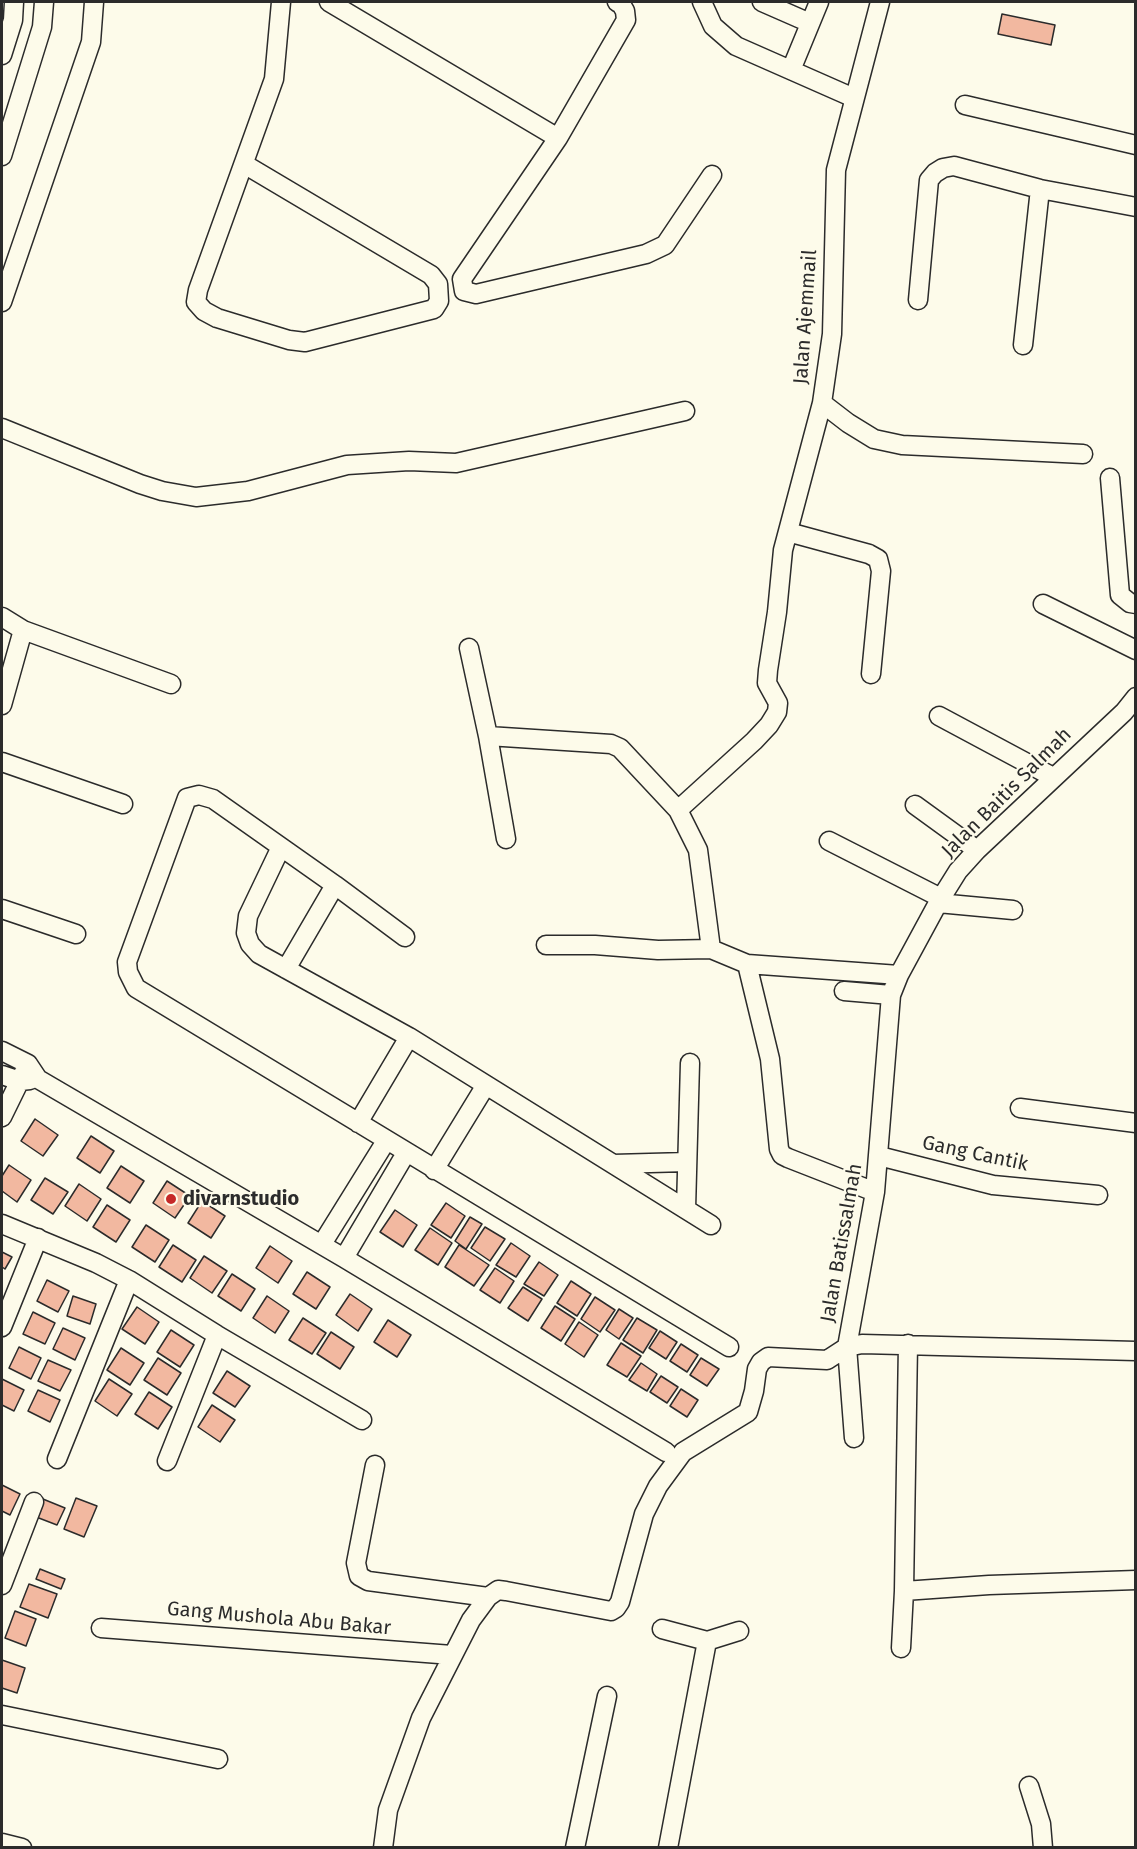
<!DOCTYPE html>
<html>
<head>
<meta charset="utf-8">
<style>
  body { margin:0 }
  #map { position:relative; width:1137px; height:1849px; overflow:hidden; background:#fdfbea; font-family:"Fira Sans",sans-serif }
  canvas { display:block }
  .frame { position:absolute; inset:0; border:3px solid #2b2b2b; pointer-events:none }
</style>
</head>
<body>
<div id="map">
<canvas width="1137" height="1849"></canvas>
<div class="frame"></div>
</div>
<script>
const c = document.querySelector('canvas').getContext('2d');
c.lineJoin = 'round';
function paint(path, color) {
  c.fillStyle = color;
  c.fill(path, 'evenodd');
}
function toPath(rows) {
  const path = new Path2D();
  for (const r of rows) {
    path.moveTo(r[0], r[1]);
    for (let i = 2; i < r.length; i += 2) path.lineTo(r[i], r[i + 1]);
  }
  return path;
}
function stroke(path, color, width, dash) {
  c.strokeStyle = color;
  c.lineWidth = width;
  c.lineCap = dash ? 'butt' : 'round';
  c.setLineDash(dash || []);
  c.stroke(path);
}
function write(font, color, halo, rows, align = 'center') {
  c.font = font + ' "Fira Sans",sans-serif';
  c.lineWidth = 4.5;
  c.setLineDash([]);
  c.textBaseline = 'middle';
  c.strokeStyle = halo;
  c.fillStyle = color;
  for (const [text, x, y, turn = 0] of rows) {
    c.save();
    c.translate(x, y);
    c.rotate((+turn || 0) * Math.PI / 180);
    c.textAlign = isNaN(turn) ? turn : align;
    if (halo) c.strokeText(text, 0, 0);
    c.fillText(text, 0, 0);
    c.restore();
  }
}
const building = toPath([
  [1002,14,1055,25,1051,45,998,34,1002,14],
  [35,1119,58,1135,43,1156,21,1141,35,1119],
  [91,1136,114,1151,100,1173,77,1158,91,1136],
  [9,1165,31,1180,17,1202,2,1191,2,1176,9,1165],
  [121,1166,144,1181,130,1203,107,1188,121,1166],
  [45,1178,68,1192,53,1214,31,1200,45,1178],
  [167,1181,190,1196,175,1218,153,1203,167,1181],
  [79,1184,101,1199,87,1221,65,1206,79,1184],
  [202,1201,225,1216,211,1238,188,1223,202,1201],
  [446,1203,465,1216,451,1238,431,1225,446,1203],
  [107,1205,130,1220,116,1242,93,1227,107,1205],
  [395,1210,417,1225,403,1247,380,1232,395,1210],
  [470,1217,482,1224,466,1249,455,1241,470,1217],
  [146,1225,169,1240,155,1262,132,1247,146,1225],
  [485,1227,505,1239,490,1261,471,1248,485,1227],
  [430,1228,452,1243,438,1265,415,1250,430,1228],
  [511,1243,530,1256,516,1277,496,1265,511,1243],
  [173,1245,196,1260,182,1282,159,1267,173,1245],
  [459,1245,489,1265,474,1286,445,1267,459,1245],
  [270,1246,292,1261,278,1283,256,1268,270,1246],
  [2,1252,12,1257,5,1269,2,1267,2,1252],
  [204,1256,227,1271,212,1293,190,1278,204,1256],
  [539,1262,558,1275,544,1296,524,1284,539,1262],
  [495,1268,514,1281,500,1303,480,1290,495,1268],
  [307,1272,330,1287,316,1309,293,1294,307,1272],
  [232,1274,255,1289,241,1311,218,1296,232,1274],
  [47,1280,69,1291,58,1312,37,1301,47,1280],
  [571,1281,591,1294,577,1316,557,1303,571,1281],
  [523,1287,542,1299,528,1321,508,1308,523,1287],
  [350,1294,372,1309,358,1331,336,1315,350,1294],
  [73,1296,96,1304,90,1324,67,1316,73,1296],
  [267,1296,289,1311,275,1333,253,1318,267,1296],
  [595,1297,615,1310,600,1332,581,1319,595,1297],
  [555,1306,575,1319,561,1341,541,1328,555,1306],
  [137,1307,159,1322,145,1344,122,1329,137,1307],
  [619,1309,633,1318,619,1339,606,1330,619,1309],
  [33,1312,55,1323,45,1344,23,1334,33,1312],
  [303,1318,326,1333,312,1354,289,1340,303,1318],
  [637,1318,657,1330,643,1353,623,1340,637,1318],
  [388,1320,411,1335,397,1357,374,1342,388,1320],
  [579,1322,598,1335,584,1357,565,1344,579,1322],
  [63,1328,85,1338,75,1360,53,1349,63,1328],
  [171,1330,194,1345,180,1367,157,1352,171,1330],
  [660,1331,677,1342,666,1359,649,1348,660,1331],
  [331,1332,354,1347,340,1369,317,1354,331,1332],
  [621,1343,641,1356,627,1377,607,1365,621,1343],
  [681,1344,698,1355,687,1372,670,1361,681,1344],
  [19,1347,41,1358,31,1379,9,1368,19,1347],
  [121,1348,144,1363,130,1385,107,1370,121,1348],
  [158,1358,181,1373,167,1395,144,1380,158,1358],
  [701,1358,719,1369,707,1386,690,1375,701,1358],
  [48,1360,71,1370,60,1391,38,1381,48,1360],
  [641,1363,657,1374,647,1391,629,1380,641,1363],
  [227,1371,250,1386,235,1407,213,1393,227,1371],
  [661,1376,678,1387,667,1403,650,1392,661,1376],
  [2,1379,24,1390,14,1411,2,1405,2,1379],
  [109,1379,132,1394,117,1416,95,1401,109,1379],
  [681,1389,698,1400,687,1417,670,1406,681,1389],
  [38,1390,60,1400,50,1422,28,1411,38,1390],
  [149,1392,172,1407,158,1429,135,1414,149,1392],
  [212,1405,235,1420,220,1442,198,1427,212,1405],
  [2,1485,20,1494,10,1515,2,1511,2,1485],
  [38,1497,65,1508,57,1525,31,1515,38,1497],
  [76,1498,97,1506,84,1537,64,1529,76,1498],
  [40,1569,65,1579,61,1589,36,1579,40,1569],
  [29,1584,57,1594,48,1618,20,1607,29,1584],
  [15,1611,36,1619,26,1646,5,1638,15,1611],
  [2,1660,25,1668,17,1693,2,1688,2,1660]
]);
paint(building, '#f2b8a0');
stroke(building, '#2b2b2b', 1.5);
const minor = toPath([
  [329,2,558,138],
  [617,2,621,4,625,11,626,20,558,138,462,279,464,291,476,294,646,254,665,245,712,175],
  [702,2,713,26,736,46,854,98],
  [762,2,810,23],
  [2,55,13,20,14,2],
  [791,70,819,2],
  [965,105,1136,145],
  [2,156,42,27,44,2],
  [244,164,431,275,438,284,439,301,434,309,305,342,289,340,217,318,204,311,196,302,198,290,274,79,281,2],
  [918,300,929,180,935,173,943,168,954,166,1040,189,1136,207],
  [2,302,91,42,94,2],
  [1023,345,1040,189],
  [822,403,848,423,874,439,902,445,1083,454],
  [2,428,140,484,162,491,196,497,248,491,347,465,409,461,456,463,685,411],
  [1110,478,1120,595,1130,603,1136,604],
  [788,532,869,554,878,559,881,571,871,674],
  [1043,604,1136,650],
  [2,617,23,630,171,684],
  [469,648,488,736,506,839],
  [2,705,23,630],
  [939,716,1053,777],
  [488,736,611,744,620,748,678,810,698,850,711,949,747,964,899,975],
  [2,762,123,804],
  [915,805,977,850],
  [678,810,754,741,769,725,777,712,778,703,767,683,768,670,777,612,783,550,822,403,832,334,836,170,880,2],
  [829,841,941,898],
  [281,847,248,916,246,933,250,944,259,954,409,1037,711,1225],
  [938,903,1013,910],
  [2,909,76,934],
  [405,937,335,885,213,799,199,795,187,798,127,962,128,972,136,988,729,1347],
  [546,945,595,945,658,950,711,949],
  [747,964,770,1059,779,1149,782,1155,788,1158,875,1192],
  [286,969,335,885],
  [844,991,891,995],
  [2,1051,28,1064,38,1079,344,1258,666,1452],
  [2,1075,20,1081,30,1080],
  [1020,1108,1136,1123],
  [2,1117,28,1064],
  [358,1123,409,1037],
  [879,1156,993,1185,1098,1195],
  [613,1164,687,1162],
  [434,1170,486,1085],
  [686,1209,690,1063],
  [2,1224,96,1263,129,1280,217,1335,362,1420],
  [322,1244,386,1141],
  [344,1258,406,1153],
  [2,1327,38,1238],
  [908,1344,904,1591,989,1585,1136,1580],
  [854,1438,847,1347,875,1192,891,995,899,975,938,903,958,871,977,850,1124,712,1136,697],
  [57,1459,129,1280],
  [167,1461,217,1335],
  [375,1465,356,1563,359,1576,368,1581,488,1597],
  [2,1585,34,1502],
  [101,1628,452,1655],
  [662,1629,707,1641,739,1631],
  [901,1648,904,1591],
  [2,1715,218,1759],
  [1029,1786,1041,1824,1043,1848],
  [2,1843,22,1848],
  [383,1848,388,1810,421,1718,471,1620,488,1597,498,1590,506,1591,611,1611,616,1608,620,1602,644,1514,658,1486,683,1452,748,1412,754,1391,757,1369,761,1362,768,1357,827,1360,847,1347,862,1344,1136,1351],
  [575,1848,607,1696],
  [668,1848,707,1641]
]);
stroke(minor, '#2b2b2b', 21);
stroke(minor, '#fdfbea', 18);
for (const [x, y, r, color] of [
  [171,1199,6,"#c62828"]
]) {
  const dot = new Path2D();
  dot.arc(x, y, r, 0, 2 * Math.PI);
  c.fillStyle = color;
  c.fill(dot);
  stroke(dot, '#fdfbea', 2);
}
write('20px', '#2b2b2b', '#fdfbea', [
  ["Jalan Ajemmail",806,317,-86],
  ["Jalan Baitis Salmah",1007,793,-45],
  ["Gang Cantik",975,1154,12],
  ["Jalan Batissalmah",842,1243,-80],
  ["Gang Mushola Abu Bakar",279,1619,5]
]);
write('bold 20px', '#2b2b2b', '#fdfbea', [
  ["divarnstudio",183,1199]
], 'left');
</script>
</body>
</html>
